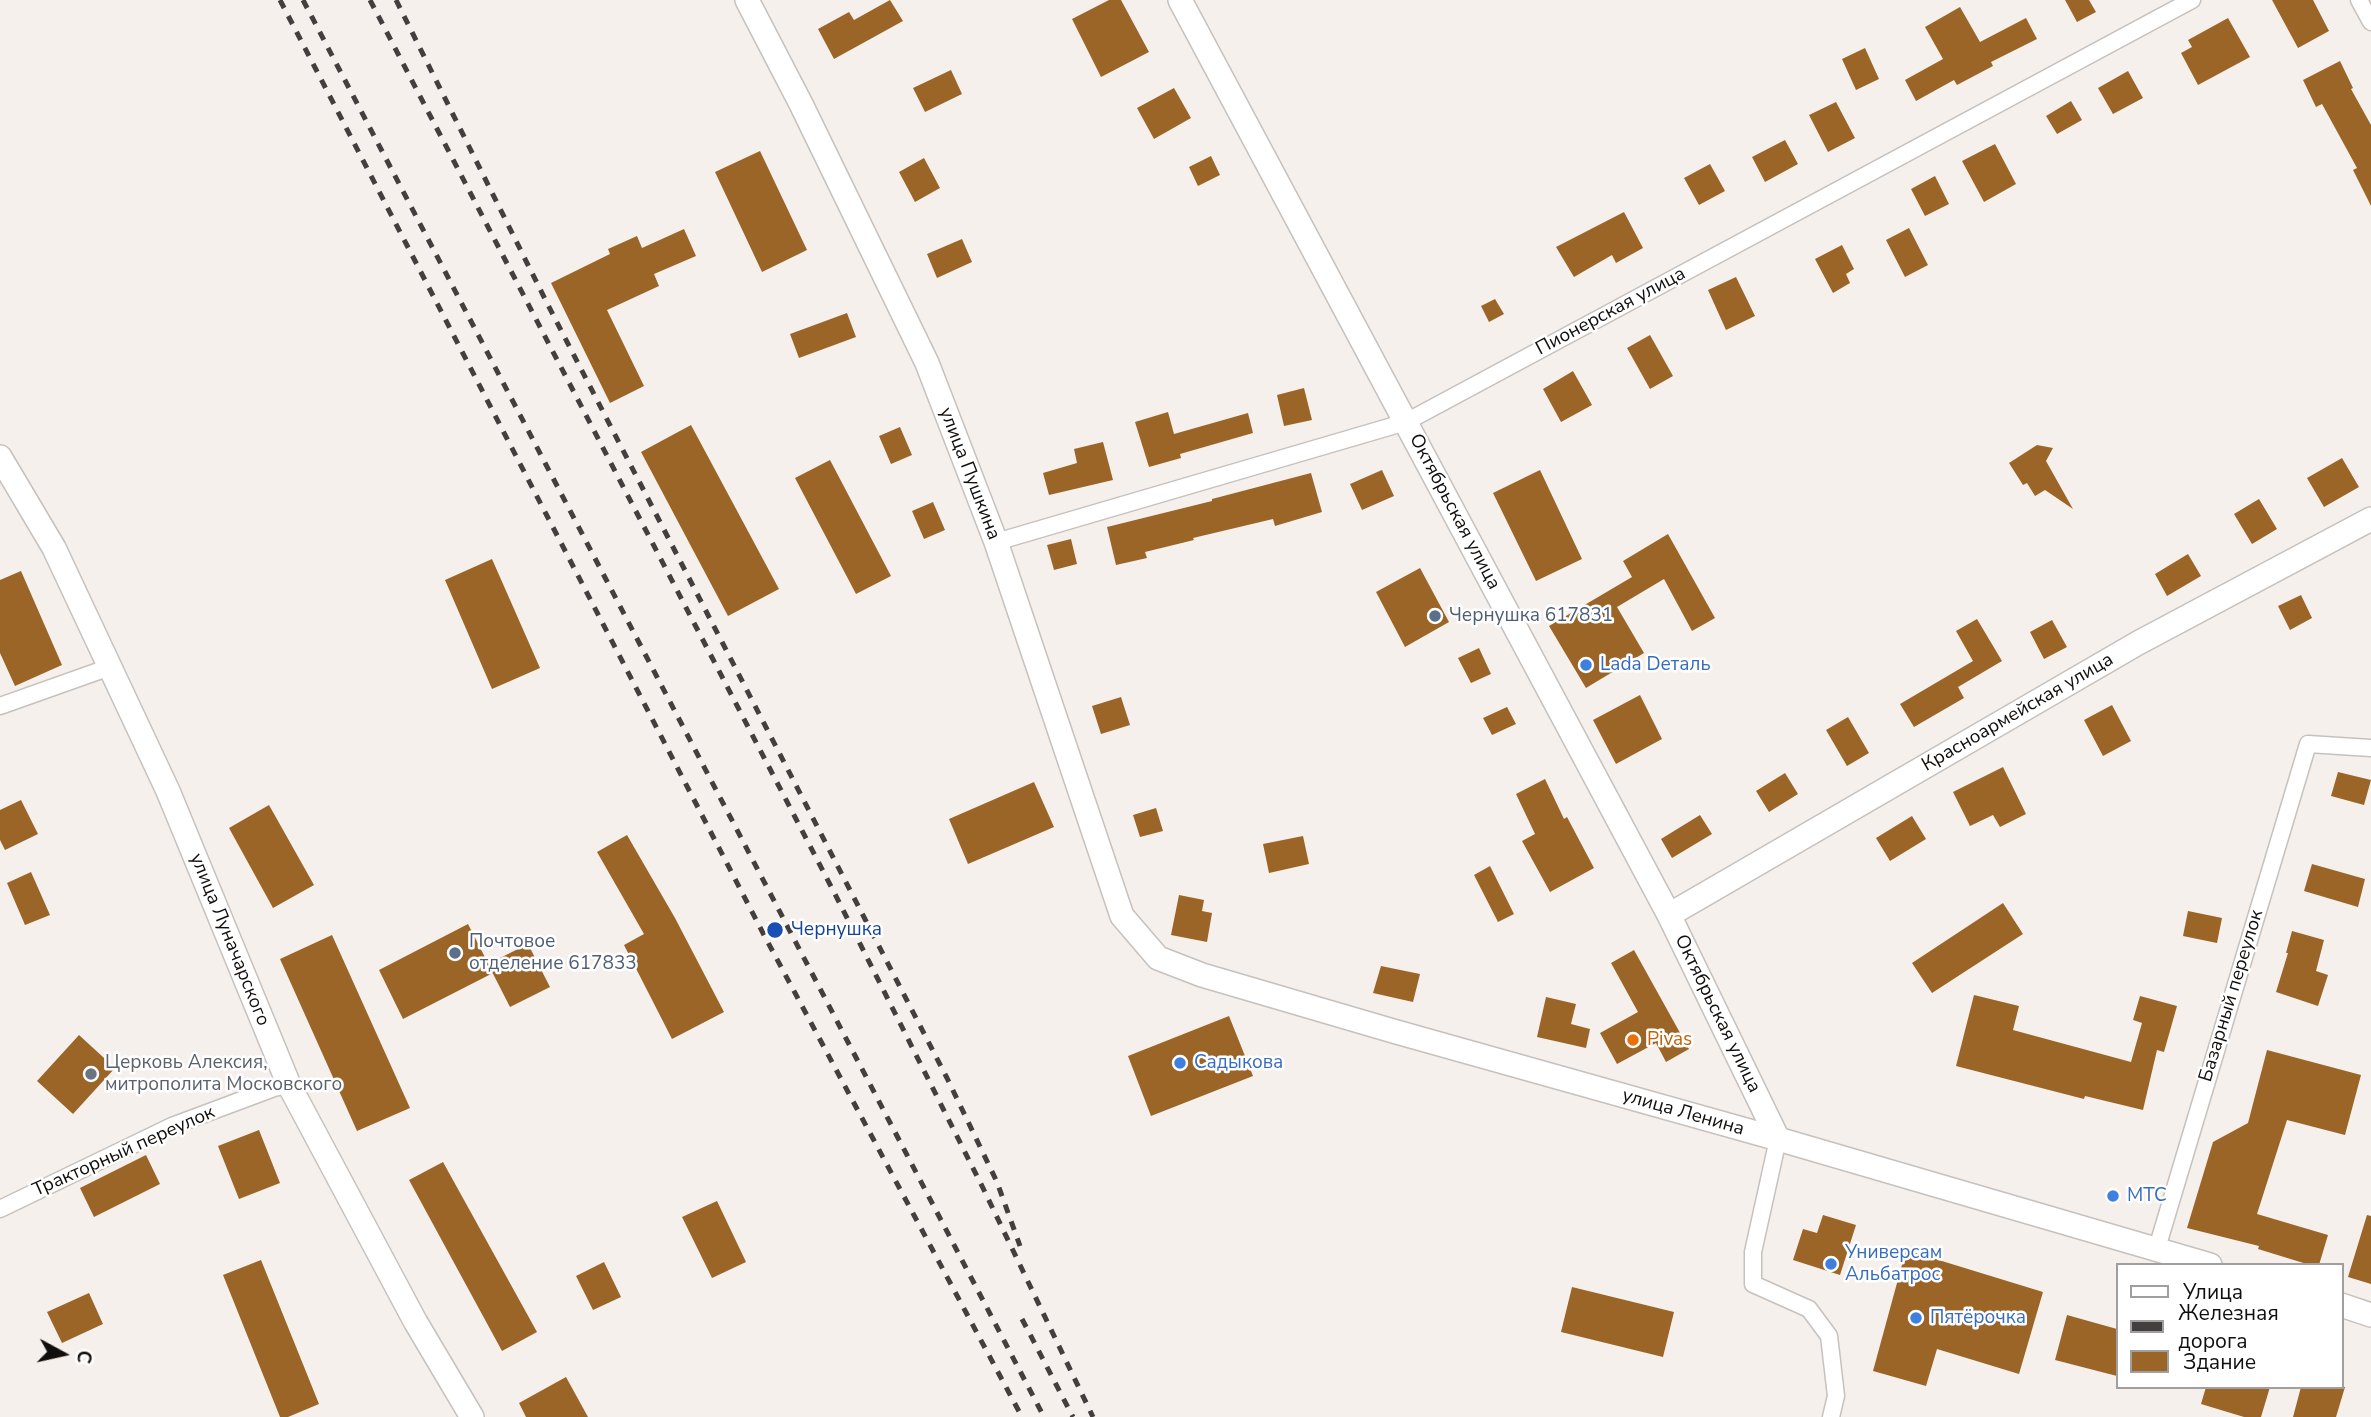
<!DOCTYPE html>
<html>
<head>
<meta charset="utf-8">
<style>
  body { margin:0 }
  #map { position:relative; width:2371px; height:1417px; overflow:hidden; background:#f6f0ec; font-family:"Nunito Sans",sans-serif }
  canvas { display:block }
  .legend { position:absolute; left:2116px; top:1263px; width:228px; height:126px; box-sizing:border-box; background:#fff; border:2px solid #a09f9f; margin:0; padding:9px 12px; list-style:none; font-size:21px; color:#110f0e }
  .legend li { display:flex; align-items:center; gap:14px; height:35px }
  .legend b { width:35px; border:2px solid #a09f9f }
  .north { position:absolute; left:28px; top:1319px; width:70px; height:70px; -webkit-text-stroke:5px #fff; paint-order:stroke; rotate:98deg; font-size:19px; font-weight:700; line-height:28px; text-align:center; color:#110f0e }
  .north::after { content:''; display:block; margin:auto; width:24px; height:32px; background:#110f0e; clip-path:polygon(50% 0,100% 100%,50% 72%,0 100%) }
</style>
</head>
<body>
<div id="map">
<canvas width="2371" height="1417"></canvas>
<ul class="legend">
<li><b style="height:9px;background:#fff"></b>Улица</li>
<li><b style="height:9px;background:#423f3e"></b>Железная дорога</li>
<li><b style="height:19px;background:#9b6527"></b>Здание</li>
</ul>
<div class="north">С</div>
</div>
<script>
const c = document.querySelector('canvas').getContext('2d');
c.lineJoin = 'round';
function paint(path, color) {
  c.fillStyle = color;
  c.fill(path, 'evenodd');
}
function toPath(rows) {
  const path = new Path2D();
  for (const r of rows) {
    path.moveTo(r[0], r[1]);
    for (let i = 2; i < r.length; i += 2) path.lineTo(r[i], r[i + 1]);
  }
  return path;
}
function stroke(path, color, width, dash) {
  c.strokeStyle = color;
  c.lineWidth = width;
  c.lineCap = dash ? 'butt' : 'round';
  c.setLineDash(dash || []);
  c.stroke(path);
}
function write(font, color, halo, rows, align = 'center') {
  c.font = font + ' "Nunito Sans",sans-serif';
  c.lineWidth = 5;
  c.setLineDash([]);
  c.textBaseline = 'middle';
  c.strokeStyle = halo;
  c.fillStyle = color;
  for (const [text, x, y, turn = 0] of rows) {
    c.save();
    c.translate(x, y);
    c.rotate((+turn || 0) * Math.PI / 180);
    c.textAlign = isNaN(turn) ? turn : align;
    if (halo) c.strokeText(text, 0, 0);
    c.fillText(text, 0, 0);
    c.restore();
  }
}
paint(toPath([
  [890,0,903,21,834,59,818,29,849,12,854,20],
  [1109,0,1121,0,1149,52,1101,77,1072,19],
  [2065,0,2089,0,2096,12,2077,22],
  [2272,0,2313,0,2329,31,2298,48],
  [1960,7,1980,42,2026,18,2037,39,1991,62,1993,66,1957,85,1954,80,1916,101,1905,80,1943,59,1925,27],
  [2228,18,2250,57,2198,85,2181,53,2192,47,2188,40],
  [1865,48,1879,79,1856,90,1842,59],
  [2340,61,2353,88,2351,89,2371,125,2371,206,2353,170,2357,168,2322,104,2316,107,2303,80],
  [951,70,962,94,925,112,913,88],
  [2128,71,2143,98,2113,114,2098,88],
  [1174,88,1191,118,1154,139,1137,108],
  [2071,101,2082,120,2057,134,2046,116],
  [1836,102,1855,138,1828,152,1809,115],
  [1785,140,1798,164,1765,182,1752,157],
  [1995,144,2016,184,1984,202,1962,161],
  [760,151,807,250,762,272,715,172],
  [1211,156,1220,175,1198,186,1189,167],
  [924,158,940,188,915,202,899,172],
  [1710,164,1725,191,1699,205,1684,178],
  [1935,176,1949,204,1925,216,1911,189],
  [1624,212,1643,248,1616,263,1612,255,1574,277,1556,247],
  [1909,228,1928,265,1905,277,1886,240],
  [684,229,696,256,654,274,659,286,607,310,644,386,610,403,551,283,610,254,608,249,637,236,642,248],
  [962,239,972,262,937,278,927,254],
  [1842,245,1854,269,1846,274,1850,283,1833,293,1815,259],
  [1736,277,1755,316,1726,330,1708,290],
  [1495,299,1504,314,1489,322,1481,306],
  [847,313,856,337,799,358,790,334],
  [1650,335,1673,376,1650,389,1627,348],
  [1573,371,1592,405,1561,422,1543,389],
  [1304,388,1312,420,1284,426,1277,395],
  [1168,412,1174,434,1248,413,1253,433,1180,454,1181,458,1149,467,1135,422],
  [691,425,779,589,728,616,641,452],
  [900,427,912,455,891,464,879,436],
  [1103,442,1113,480,1049,495,1043,473,1077,463,1074,449],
  [2037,445,2053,448,2046,461,2073,509,2045,490,2035,496,2027,483,2023,485,2009,463],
  [2342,458,2359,487,2324,507,2307,478],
  [830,460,891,576,856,594,795,478],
  [1382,470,1394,496,1362,510,1350,484],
  [1540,470,1582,559,1536,581,1493,493],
  [1311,473,1322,512,1275,526,1273,519,1193,538,1194,540,1145,552,1147,558,1116,565,1107,527,1212,501,1212,499],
  [2259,499,2277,529,2252,544,2234,514],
  [933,502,945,530,924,539,912,511],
  [1668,534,1715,618,1692,631,1664,579,1617,607,1644,653,1586,688,1549,626,1632,577,1623,561],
  [1071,539,1077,564,1054,570,1047,545],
  [2188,554,2201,576,2167,596,2155,574],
  [492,559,540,668,492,689,445,580],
  [1420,568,1449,622,1405,647,1376,592],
  [21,571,62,665,15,686,0,653,0,580],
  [2301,595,2312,618,2290,630,2278,606],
  [1977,619,2002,661,1958,687,1964,698,1914,727,1900,704,1973,661,1956,631],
  [2052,620,2067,647,2044,659,2030,632],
  [1479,648,1491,674,1471,683,1458,658],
  [1640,695,1662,739,1616,764,1593,720],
  [1121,697,1130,725,1101,734,1092,706],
  [2112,705,2131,741,2103,756,2084,720],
  [1507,707,1516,724,1492,735,1483,718],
  [1848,717,1869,753,1847,766,1826,730],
  [2003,767,2026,814,2000,827,1993,815,1970,826,1953,792],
  [2338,772,2371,780,2364,805,2331,796],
  [1785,773,1798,794,1769,812,1756,791],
  [1545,779,1564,819,1567,817,1594,868,1550,892,1522,841,1535,834,1516,794],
  [1034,782,1054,827,968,864,949,819],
  [21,800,38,834,5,850,0,840,0,810],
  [269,805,314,885,273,908,229,828],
  [1156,808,1163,831,1140,837,1133,815],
  [1700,815,1712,834,1672,858,1661,839],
  [1912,816,1926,839,1890,861,1876,838],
  [627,835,675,918,724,1012,672,1039,624,945,644,934,597,852],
  [1303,836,1309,864,1269,873,1263,844],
  [2312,864,2365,879,2358,907,2304,891],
  [1490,866,1514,914,1498,922,1474,875],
  [31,872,50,915,25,925,7,883],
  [1179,895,1204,900,1202,911,1212,913,1207,942,1171,935],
  [2003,903,2023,934,1932,993,1912,963],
  [2188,911,2222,918,2217,943,2183,936],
  [468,924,493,973,403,1019,379,970],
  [2292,931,2324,940,2316,971,2328,975,2318,1006,2276,992,2288,953,2286,953],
  [332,935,410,1108,357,1131,280,959],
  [528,944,550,987,510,1007,488,964],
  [1634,950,1689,1049,1666,1062,1656,1043,1617,1064,1600,1033,1638,1012,1611,963],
  [1381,966,1420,974,1413,1002,1373,993],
  [1974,995,2019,1006,2013,1030,2131,1062,2142,1023,2133,1020,2140,996,2177,1006,2164,1052,2157,1050,2143,1110,2085,1096,2084,1099,1956,1066],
  [1546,997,1576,1004,1571,1024,1590,1029,1586,1048,1537,1037],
  [1229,1016,1253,1076,1151,1116,1128,1056],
  [79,1035,115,1068,73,1114,37,1081],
  [2267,1050,2361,1075,2345,1135,2287,1120,2257,1214,2328,1235,2319,1265,2310,1265,2258,1249,2259,1246,2187,1228,2213,1142,2248,1123],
  [259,1130,280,1183,239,1199,218,1146],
  [146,1155,160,1184,94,1217,80,1188],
  [443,1162,537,1332,502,1351,409,1180],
  [717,1201,746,1262,712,1278,682,1217],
  [1823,1215,1856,1225,1840,1275,1793,1260,1803,1229,1817,1233],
  [2367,1215,2371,1216,2371,1284,2348,1277],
  [1906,1250,2043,1292,2019,1374,1937,1349,1926,1386,1873,1371],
  [261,1260,319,1404,288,1417,280,1417,223,1275],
  [604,1262,621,1297,593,1310,576,1276],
  [1572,1287,1674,1312,1663,1357,1561,1332],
  [89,1293,103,1324,62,1343,47,1312],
  [2067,1315,2117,1329,2117,1376,2055,1360],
  [566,1377,588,1417,526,1417,519,1403],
  [2206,1387,2270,1387,2261,1417,2244,1417,2201,1404],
  [2301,1387,2345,1387,2336,1417,2293,1417]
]), '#9b6527');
const street = toPath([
  [2359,0,2371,22],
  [996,542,1406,422,2192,0],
  [0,706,110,667],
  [1778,1139,1753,1252,1753,1284,1809,1309,1829,1336,1836,1396,1831,1417],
  [0,1209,172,1126,274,1088,289,1085],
  [2157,1248,2308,744,2371,748]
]);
const secondary = toPath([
  [747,0,801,104,927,363,996,542,1122,916,1158,958,1202,975,1393,1031,1778,1139,2210,1265],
  [1180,0,1669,915,1778,1139],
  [0,457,54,548,168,791,289,1085,415,1321,472,1417],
  [1669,915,2138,643,2371,519],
  [2341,1305,2371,1315]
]);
stroke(street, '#c6c1bd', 19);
stroke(secondary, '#c6c1bd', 26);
stroke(street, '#fff', 16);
stroke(secondary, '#fff', 23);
stroke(toPath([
  [280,0,764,935,1022,1417],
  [303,0,1044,1417],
  [370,0,835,894,983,1188,1093,1417],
  [396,0,547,303,947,1078,997,1182,1020,1246],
  [1022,1319,1073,1417]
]), '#423f3e', 5, [9, 9]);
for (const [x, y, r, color] of [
  [1435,616,7,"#5c6f8a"],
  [1586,665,7,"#3f7fe0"],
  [775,930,9,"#1a4fb4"],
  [455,953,7,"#5c6f8a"],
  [1633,1040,7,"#e8710a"],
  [1180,1063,7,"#3f7fe0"],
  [91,1074,7,"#6b7280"],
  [2113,1196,7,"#3f7fe0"],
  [1831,1264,7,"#3f7fe0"],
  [1916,1318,7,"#3f7fe0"]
]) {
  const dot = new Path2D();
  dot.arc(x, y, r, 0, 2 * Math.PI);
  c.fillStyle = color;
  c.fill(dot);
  stroke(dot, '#fff', 2.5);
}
write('19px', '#110f0e', '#fff', [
  ["Пионерская улица",1611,312,-28],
  ["улица Пушкина",969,474,69],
  ["Октябрьская улица",1454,512,62],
  ["Красноармейская улица",2018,713,-30],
  ["улица Луначарского",229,940,68],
  ["Базарный переулок",2232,996,-73],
  ["Октябрьская улица",1717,1014,64],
  ["улица Ленина",1683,1113,16],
  ["Тракторный переулок",124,1152,-24]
]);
write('19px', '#4e5e75', '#fff', [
  ["Чернушка 617831",1449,616],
  ["Почтовое",469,942],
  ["отделение 617833",469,964]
], 'left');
write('19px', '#366cbe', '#fff', [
  ["Lada Dеталь",1600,665],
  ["Садыкова",1194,1063],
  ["МТС",2127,1196],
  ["Универсам",1845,1253],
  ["Альбатрос",1845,1275],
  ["Пятёрочка",1930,1318]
], 'left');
write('19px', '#164399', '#fff', [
  ["Чернушка",791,930]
], 'left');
write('19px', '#c56008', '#fff', [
  ["Pivas",1647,1040]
], 'left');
write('19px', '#5b616d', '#fff', [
  ["Церковь Алексия,",105,1063],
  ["митрополита Московского",105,1085]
], 'left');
</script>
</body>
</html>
